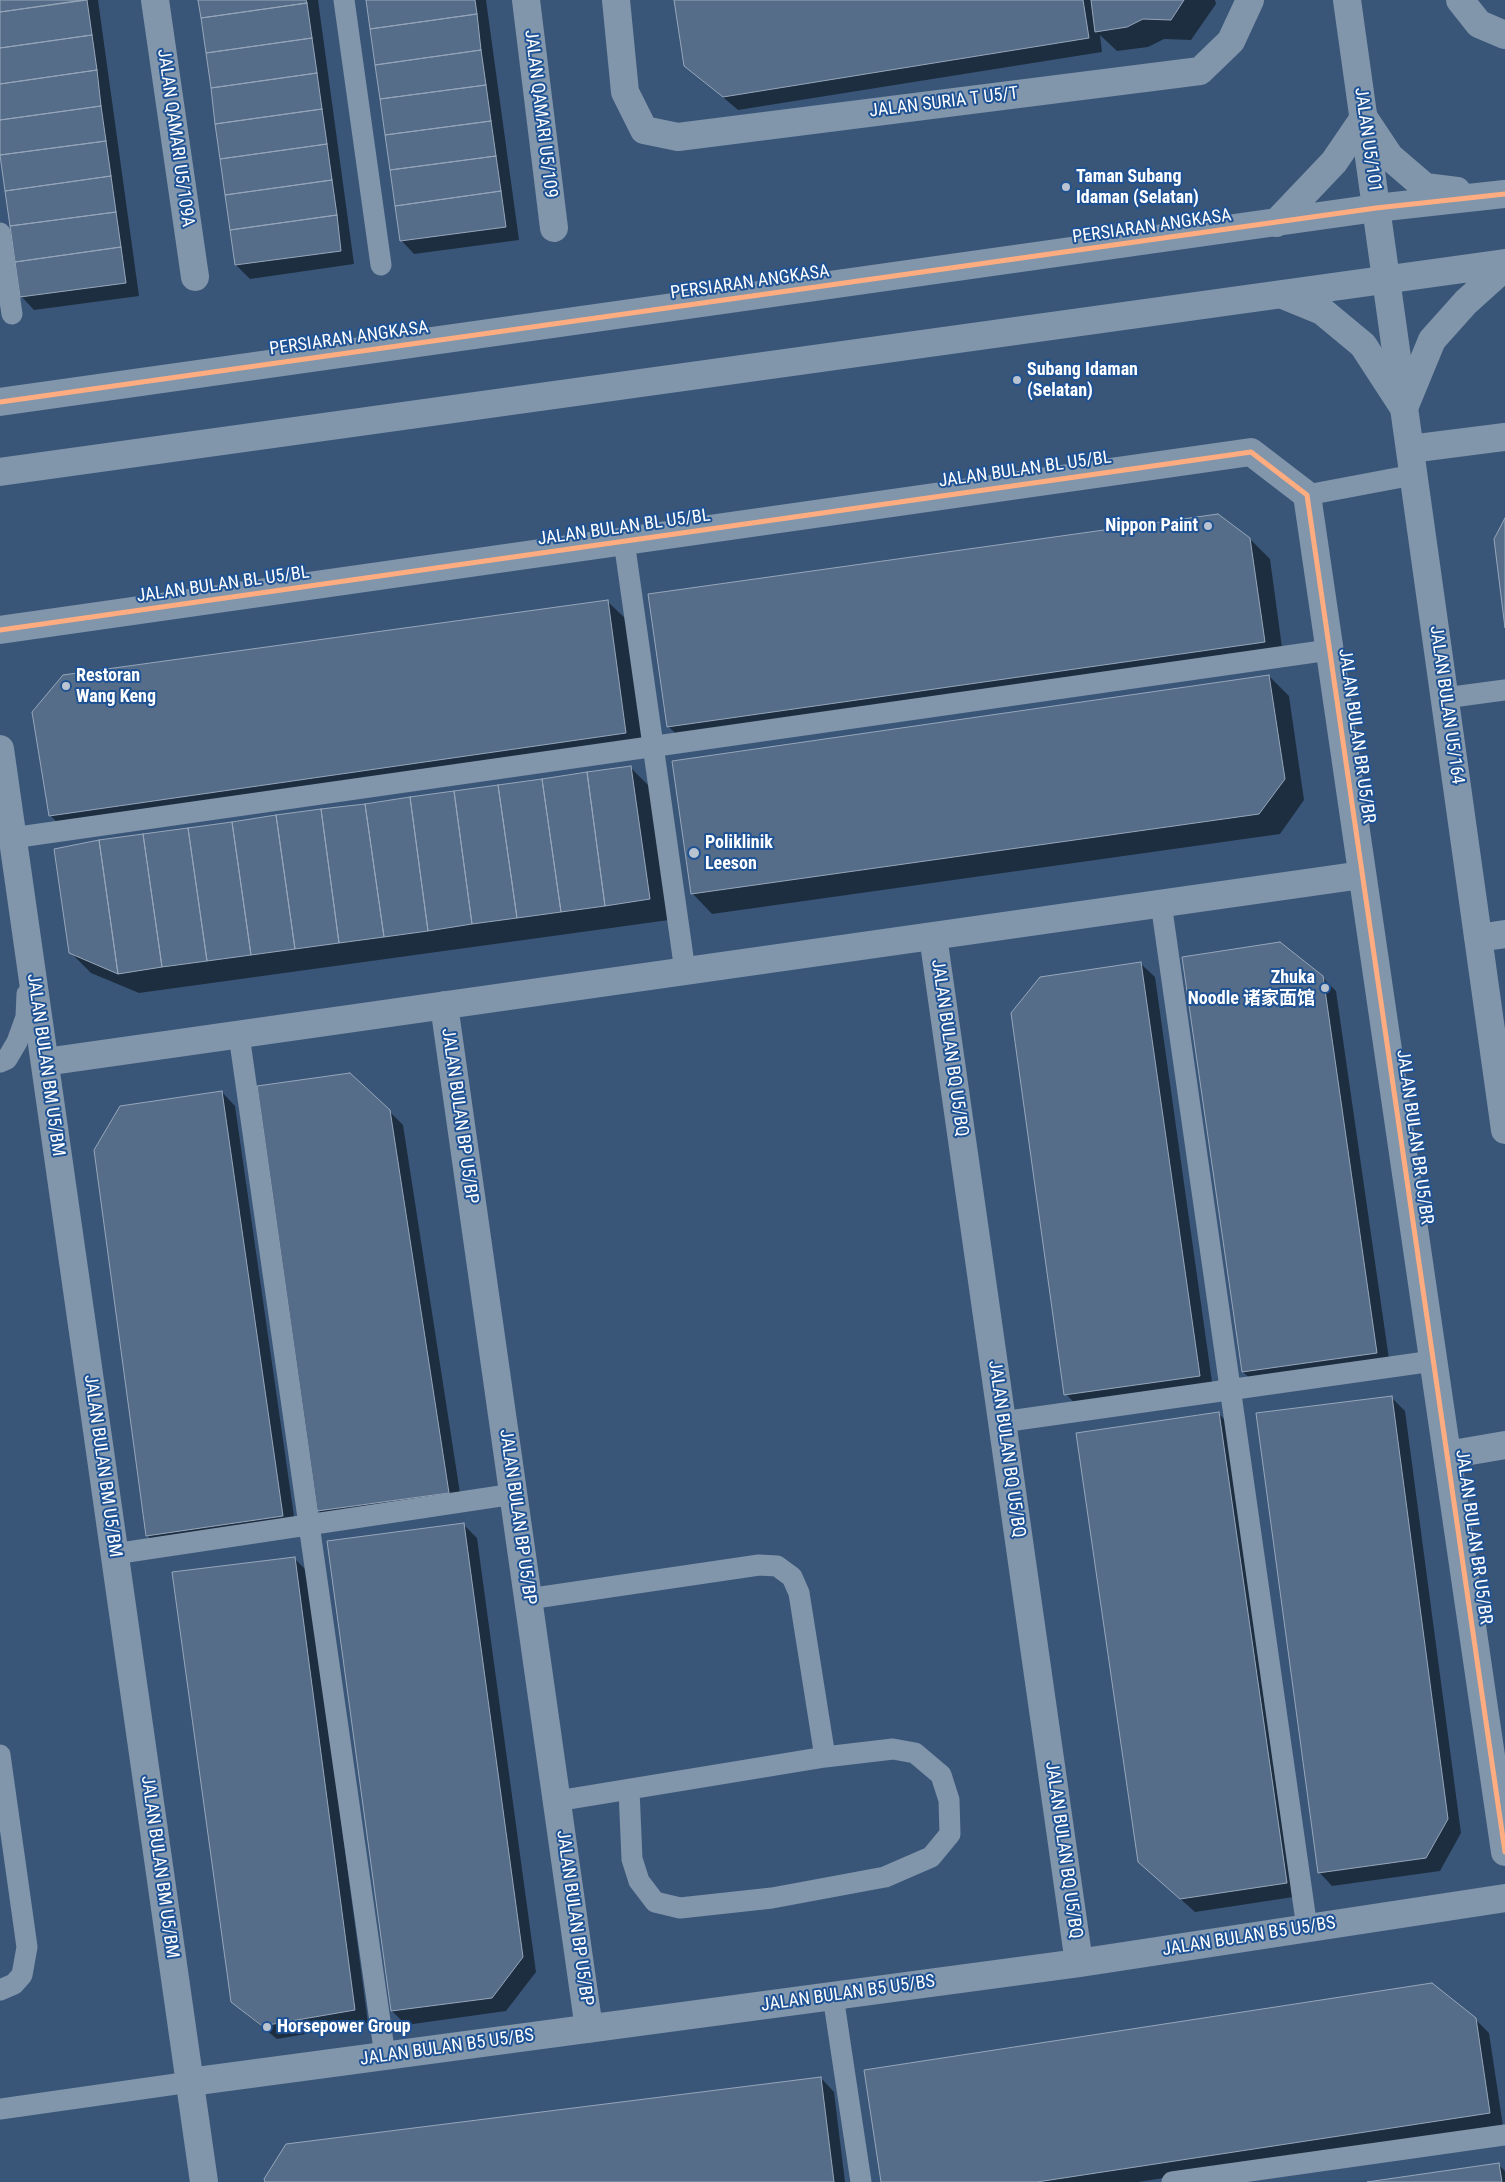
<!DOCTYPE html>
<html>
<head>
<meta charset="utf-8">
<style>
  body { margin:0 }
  canvas { display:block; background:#395679 }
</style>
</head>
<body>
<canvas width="1505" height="2182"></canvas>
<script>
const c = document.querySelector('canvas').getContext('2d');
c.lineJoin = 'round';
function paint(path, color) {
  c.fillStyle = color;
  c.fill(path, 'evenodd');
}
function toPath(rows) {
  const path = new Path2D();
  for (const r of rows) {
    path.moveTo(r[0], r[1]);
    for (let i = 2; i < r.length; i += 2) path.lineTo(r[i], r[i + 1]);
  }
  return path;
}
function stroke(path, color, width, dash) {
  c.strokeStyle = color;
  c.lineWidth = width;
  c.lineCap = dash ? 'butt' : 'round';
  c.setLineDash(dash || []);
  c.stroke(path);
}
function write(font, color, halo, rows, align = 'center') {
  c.font = font + ' "Roboto Condensed","Noto Sans SC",sans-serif';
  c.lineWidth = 4;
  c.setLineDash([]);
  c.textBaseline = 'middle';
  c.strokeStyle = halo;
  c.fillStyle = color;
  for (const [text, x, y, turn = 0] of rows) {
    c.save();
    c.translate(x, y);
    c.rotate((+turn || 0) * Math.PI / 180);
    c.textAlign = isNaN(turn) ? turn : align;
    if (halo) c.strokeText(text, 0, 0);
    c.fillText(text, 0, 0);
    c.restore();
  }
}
paint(toPath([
  [0,0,98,0,139,296,34,310,21,296,0,146],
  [199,0,318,0,354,264,250,279,236,265],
  [367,0,486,0,519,240,414,254,401,240],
  [675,0,1215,0,1216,4,1191,40,1164,39,1148,47,1117,51,1100,35,1102,52,738,110,685,65],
  [1249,538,1270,559,1284,662,689,747,668,726],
  [607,601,628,621,646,753,70,836,50,815],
  [1269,676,1289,696,1304,800,1280,834,712,914,692,893],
  [631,768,651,788,669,920,139,993,91,973,70,952],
  [1141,964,1155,977,1213,1389,1079,1408,1066,1394],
  [1322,977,1336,991,1390,1366,1257,1385,1243,1372],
  [222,1092,235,1106,296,1530,161,1549,147,1535],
  [389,1111,403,1125,462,1506,332,1524,319,1511],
  [1391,1397,1405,1411,1461,1833,1440,1871,1332,1886,1319,1872],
  [1218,1413,1232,1427,1300,1896,1195,1912,1139,1862],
  [463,1524,477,1538,536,1972,506,2011,406,2025,392,2011,328,1542],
  [294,1558,308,1572,368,2023,277,2039,247,2015,233,2001],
  [1475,2019,1489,2033,1503,2126,1138,2182,882,2182],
  [821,2078,834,2092,845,2182,266,2182],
  [1498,2164,1505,2171,1505,2182,1376,2182]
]), '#0007');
const building = toPath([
  [0,0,83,0,0,12,0,0],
  [87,0,92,35,0,48,0,12,87,0],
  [198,0,306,0,307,3,201,18,198,0],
  [366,0,475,0,477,14,370,29,366,0],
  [674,0,1083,0,1089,38,723,97,684,66,674,0],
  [1091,0,1184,0,1171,20,1143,19,1127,27,1095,32,1091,0],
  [307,3,312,38,206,53,201,18,307,3],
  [477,14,481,50,375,65,370,29,477,14],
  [92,35,97,70,0,84,0,48,92,35],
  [312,38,317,73,211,88,206,53,312,38],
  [481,50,486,85,380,99,375,65,481,50],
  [97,70,101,106,0,120,0,84,97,70],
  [317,73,322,109,215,124,211,88,317,73],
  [486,85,491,121,385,135,380,99,486,85],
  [101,106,106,141,0,155,0,120,101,106],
  [322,109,327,144,220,159,215,124,322,109],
  [491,121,496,156,390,170,385,135,491,121],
  [106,141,111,176,5,191,0,155,106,141],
  [327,144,332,180,225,195,220,159,327,144],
  [496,156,501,191,395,206,390,170,496,156],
  [111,176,116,212,10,226,5,191,111,176],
  [332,180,337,215,230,230,225,195,332,180],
  [501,191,506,227,400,241,395,206,501,191],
  [116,212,121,247,15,262,10,226,116,212],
  [337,215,341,251,235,265,230,230,337,215],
  [121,247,126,283,20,297,15,262,121,247],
  [1218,514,1250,538,1265,642,667,727,648,594,1218,514],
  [1505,518,1505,628,1494,539,1505,518],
  [608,600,626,733,49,816,32,712,63,675,608,600],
  [1269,675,1285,779,1259,814,691,894,672,761,1269,675],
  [631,766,650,899,605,906,587,772,631,766],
  [587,772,605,906,561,912,542,779,587,772],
  [542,779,561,912,517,918,498,785,542,779],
  [498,785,517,918,472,924,454,791,498,785],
  [454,791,472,924,428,931,410,797,454,791],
  [410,797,428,931,384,937,365,804,410,797],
  [365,804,384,937,339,943,321,809,365,804],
  [321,809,339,943,295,949,276,815,321,809],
  [276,815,295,949,251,955,232,822,276,815],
  [232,822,251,955,207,961,188,828,232,822],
  [188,828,207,961,162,967,143,834,188,828],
  [143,834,162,967,118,974,99,840,143,834],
  [99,840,118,974,69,953,54,849,99,840],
  [1280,942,1323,976,1377,1353,1242,1372,1182,957,1280,942],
  [1141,962,1200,1376,1064,1395,1011,1013,1040,977,1141,962],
  [350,1073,390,1110,449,1493,317,1511,257,1086,350,1073],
  [222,1091,283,1516,146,1536,94,1150,120,1106,222,1091],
  [1392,1396,1448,1819,1426,1858,1318,1873,1256,1413,1392,1396],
  [1219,1412,1287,1883,1180,1899,1138,1862,1076,1433,1219,1412],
  [464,1523,523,1957,492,1998,391,2011,327,1541,464,1523],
  [295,1557,355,2010,262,2026,231,2002,172,1572,295,1557],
  [1432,1983,1476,2018,1490,2113,1037,2182,881,2182,864,2070,1432,1983],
  [821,2077,834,2182,265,2182,264,2179,286,2144,821,2077],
  [1499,2163,1502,2182,1367,2182,1499,2163]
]);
paint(building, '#556d88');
stroke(building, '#96a6ba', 1);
stroke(toPath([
  [344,0,381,265],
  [0,233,12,314],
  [1307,495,1413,475],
  [624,541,685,971],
  [1445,698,1505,690],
  [12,838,1329,650],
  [1161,903,1307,1928],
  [239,1035,385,2056],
  [0,1062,7,1059,17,1042,26,1017,27,994],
  [1002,1422,1433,1361],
  [114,1554,514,1494],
  [528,1599,759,1565,777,1566,792,1577,799,1593,825,1757],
  [0,1755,27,1947,22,1975,14,1984,0,1990],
  [557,1801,825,1757,893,1749,915,1753,941,1775,949,1800,950,1834,931,1857,885,1877,772,1898,680,1908,655,1902,639,1881,632,1859,629,1790],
  [833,1996,861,2182],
  [0,2109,190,2082],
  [1172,2182,1505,2135]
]), '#8296ab', 21);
stroke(toPath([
  [155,0,195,277],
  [526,0,554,228],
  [616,0,625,92,644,130,678,137,1200,71,1231,41,1250,0],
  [1347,0,1505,1130],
  [1460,0,1479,24,1505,35],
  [1410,449,1505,437],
  [0,630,1251,452,1307,495,1505,1852],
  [0,749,204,2182],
  [933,936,1079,1963],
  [1478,938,1505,934],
  [444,1005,589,2029],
  [45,1062,1362,875],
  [1447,1455,1505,1445],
  [190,2082,1079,1963,1505,1898]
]), '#8296ab', 28);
stroke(toPath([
  [1276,223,1334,162,1364,118,1390,157,1425,187,1457,191],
  [1283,295,1322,311,1363,345,1404,408],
  [0,402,1376,208,1505,194],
  [1404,408,1432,340,1466,302,1505,267],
  [0,472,1505,263]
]), '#8296ab', 28);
stroke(toPath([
  [0,402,1376,208,1505,194],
  [0,630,1251,452,1307,495,1505,1852]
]), '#ffac80', 5);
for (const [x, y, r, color] of [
  [1066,187,5,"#bac4d0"],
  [1017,380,5,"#bac4d0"],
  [1208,526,5,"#bac4d0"],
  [66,686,5,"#bac4d0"],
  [694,853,6,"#bac4d0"],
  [1325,988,5,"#bac4d0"],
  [267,2027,5,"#bac4d0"]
]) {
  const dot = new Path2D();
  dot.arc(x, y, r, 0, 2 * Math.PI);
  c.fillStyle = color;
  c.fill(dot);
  stroke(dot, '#1e5294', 2);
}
write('18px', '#fff', '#1e5294', [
  ["JALAN SURIA T U5/T",944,103,-7],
  ["JALAN QAMARI U5/109",540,114,83],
  ["JALAN QAMARI U5/109A",175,138,82],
  ["JALAN U5/101",1367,140,82],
  ["PERSIARAN ANGKASA",1152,227,-8],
  ["PERSIARAN ANGKASA",750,283,-8],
  ["PERSIARAN ANGKASA",349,339,-8],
  ["JALAN BULAN BL U5/BL",1025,470,-8],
  ["JALAN BULAN BL U5/BL",624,528,-8],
  ["JALAN BULAN BL U5/BL",223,585,-8],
  ["JALAN BULAN U5/164",1446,705,82],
  ["JALAN BULAN BR U5/BR",1356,736,82],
  ["JALAN BULAN BQ U5/BQ",949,1048,82],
  ["JALAN BULAN BM U5/BM",45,1065,82],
  ["JALAN BULAN BP U5/BP",459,1116,82],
  ["JALAN BULAN BR U5/BR",1414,1137,82],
  ["JALAN BULAN BQ U5/BQ",1006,1449,82],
  ["JALAN BULAN BM U5/BM",102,1466,82],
  ["JALAN BULAN BP U5/BP",517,1517,82],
  ["JALAN BULAN BR U5/BR",1473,1537,82],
  ["JALAN BULAN BQ U5/BQ",1063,1850,82],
  ["JALAN BULAN BM U5/BM",159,1867,82],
  ["JALAN BULAN BP U5/BP",574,1918,82],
  ["JALAN BULAN B5 U5/BS",1249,1937,-9],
  ["JALAN BULAN B5 U5/BS",848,1994,-8],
  ["JALAN BULAN B5 U5/BS",447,2048,-8]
]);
write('bold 18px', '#fff', '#1e5294', [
  ["Taman Subang",1076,177],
  ["Idaman (Selatan)",1076,198],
  ["Subang Idaman",1027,370],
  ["(Selatan)",1027,391],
  ["Nippon Paint",1198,526,"right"],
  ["Restoran",76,676],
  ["Wang Keng",76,697],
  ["Poliklinik",705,843],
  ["Leeson",705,864],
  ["Zhuka",1315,978,"right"],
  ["Noodle 诸家面馆",1315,999,"right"],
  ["Horsepower Group",277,2027]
], 'left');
</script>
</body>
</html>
